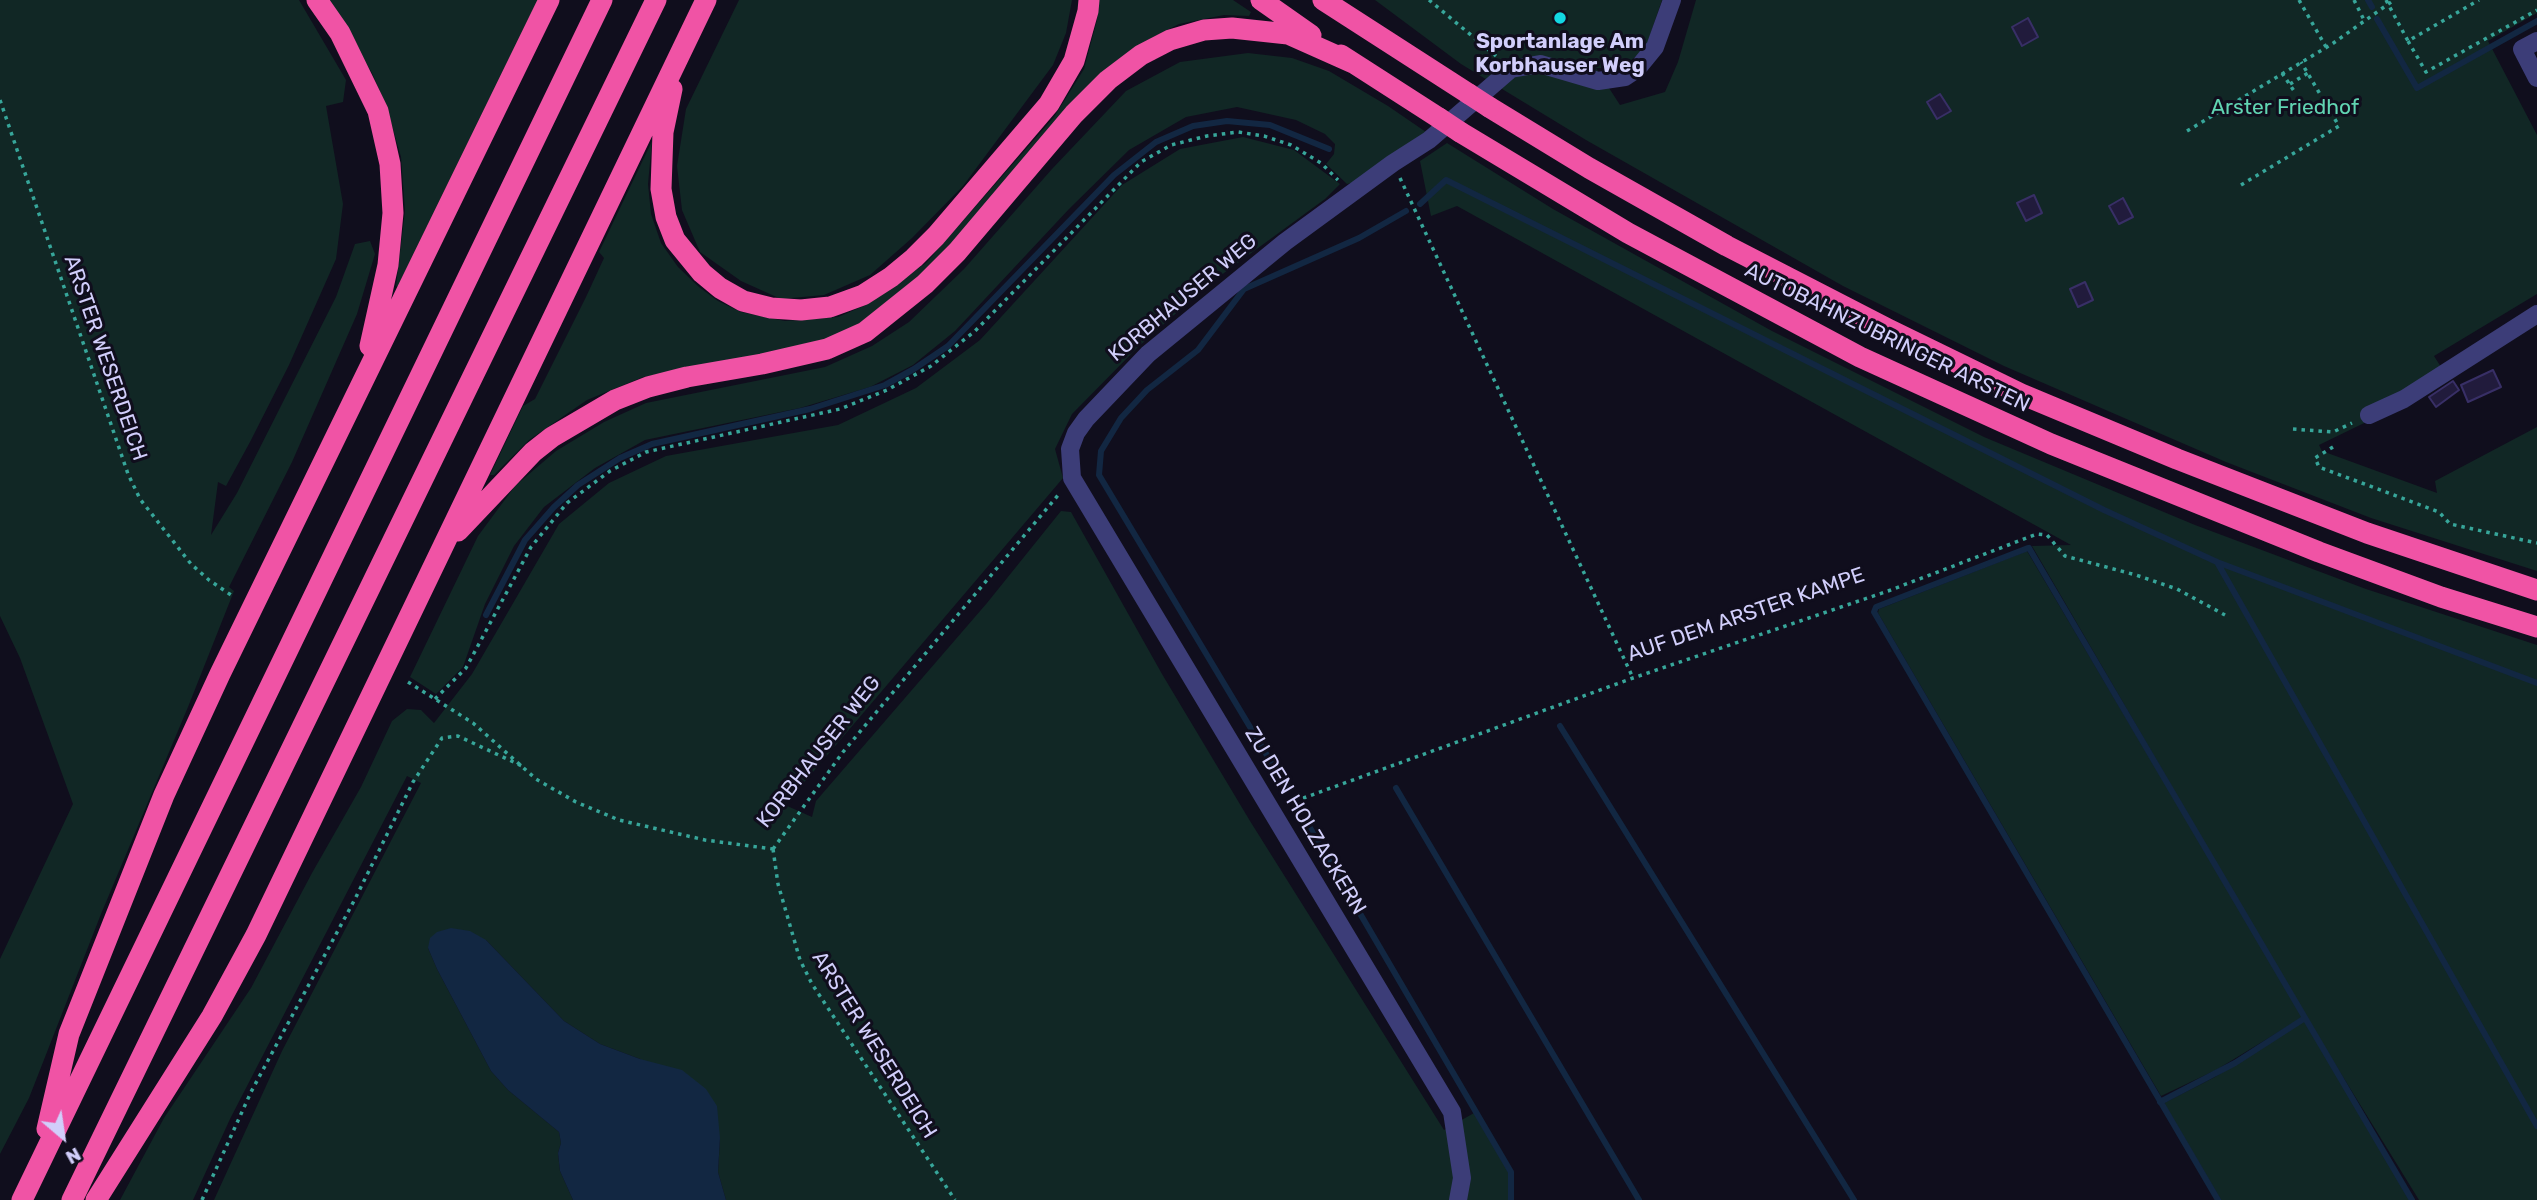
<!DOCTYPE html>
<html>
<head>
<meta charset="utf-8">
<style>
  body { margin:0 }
  #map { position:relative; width:2537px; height:1200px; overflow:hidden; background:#100e1d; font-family:Rubik,sans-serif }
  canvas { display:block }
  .north { position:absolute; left:28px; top:1102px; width:70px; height:70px; -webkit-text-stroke:5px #100e1d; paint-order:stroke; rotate:151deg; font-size:19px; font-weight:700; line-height:28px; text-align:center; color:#d1cefb }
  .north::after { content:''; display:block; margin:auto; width:24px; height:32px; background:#d1cefb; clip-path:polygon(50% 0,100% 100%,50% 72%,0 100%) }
</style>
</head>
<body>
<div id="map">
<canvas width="2537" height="1200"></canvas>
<div class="north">N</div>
</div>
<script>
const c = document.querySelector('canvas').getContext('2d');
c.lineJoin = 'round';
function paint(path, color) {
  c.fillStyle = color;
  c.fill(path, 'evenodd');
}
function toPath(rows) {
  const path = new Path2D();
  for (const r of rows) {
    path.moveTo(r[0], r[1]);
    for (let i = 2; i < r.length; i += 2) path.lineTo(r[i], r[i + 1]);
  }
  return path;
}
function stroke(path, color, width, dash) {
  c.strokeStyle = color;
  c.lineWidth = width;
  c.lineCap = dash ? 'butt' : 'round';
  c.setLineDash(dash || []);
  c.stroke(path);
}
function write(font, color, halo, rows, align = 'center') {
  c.font = font + ' Rubik,sans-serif';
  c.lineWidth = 6;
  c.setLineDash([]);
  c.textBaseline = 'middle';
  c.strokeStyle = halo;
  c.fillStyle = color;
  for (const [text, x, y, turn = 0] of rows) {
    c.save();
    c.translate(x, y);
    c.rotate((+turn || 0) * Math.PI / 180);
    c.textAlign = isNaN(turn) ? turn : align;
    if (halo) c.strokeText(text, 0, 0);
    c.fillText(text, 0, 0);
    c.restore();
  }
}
paint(toPath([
  [0,0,299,0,346,80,343,102,326,106,343,204,336,259,289,365,250,442,226,486,218,482,211,535,237,493,336,297,355,244,370,241,375,254,357,314,292,462,229,587,234,591,188,707,101,914,29,1098,0,1154,0,1163,0,959,73,804,20,658,0,616],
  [328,0,538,0,399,288,396,286,405,211,401,157,386,105,372,73],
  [739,0,1072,0,1066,33,1053,65,963,186,912,238,870,275,824,295,781,299,741,281,700,252,682,210,677,166,686,109],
  [1099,0,1233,0,1251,12,1249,16,1224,15,1179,24,1155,36,1116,63,928,270,892,301,854,327,824,341,755,357,643,377,587,400,529,440,494,475,490,475,523,406,535,399,586,297,604,258,599,252,652,141,648,184,651,214,661,243,678,267,699,287,718,301,741,312,785,321,838,317,866,305,926,263,1054,117,1084,69,1097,20],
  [1375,0,1662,0,1645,50,1619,69,1596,68,1620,105,1665,92,1678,62,1696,0,2537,0,2537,13,2488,41,2537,135,2537,294,2434,356,2441,367,2395,408,2319,445,2322,451,2437,493,2435,481,2537,427,2537,571,2371,518,2226,462,2004,366,1843,286,1586,140,1461,64],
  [1248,53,1292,58,1329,71,1388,106,1426,132,1355,182,1347,184,1326,164,1334,154,1335,144,1325,134,1296,120,1237,107,1186,117,1129,150,1069,209,955,331,913,365,870,387,800,408,645,440,595,468,544,507,514,546,485,604,463,667,436,694,410,677,478,536,515,486,556,451,604,422,646,403,825,367,872,346,909,322,964,269,1052,169,1126,91,1180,62],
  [1243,137,1294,150,1340,184,1325,199,1209,284,1138,347,1072,414,1055,449,1063,478,785,805,812,817,816,801,987,603,1061,511,1071,512,1162,674,1250,821,1444,1130,1474,1113,1509,1173,1510,1200,726,1200,718,1172,720,1138,640,1059,600,1044,564,1021,486,940,428,948,437,969,491,1071,508,1090,559,1132,561,1143,558,1153,560,1171,573,1200,214,1200,282,1051,421,783,407,776,230,1119,193,1200,120,1200,164,1118,251,988,312,873,361,787,392,721,407,709,421,710,434,723,472,674,559,524,609,483,666,456,838,425,916,388,980,340,1122,185,1180,149],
  [1447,143,1553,209,1772,331,1984,437,2195,525,2366,589,2537,645,2537,1200,2419,1200,2306,1017,2032,546,2071,545,1457,206,1431,216,1420,161],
  [2027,551,2303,1017,2216,1070,2161,1096,1878,613,1879,609],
  [2304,1020,2411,1200,2221,1200,2164,1103,2215,1077]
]), '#112725');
paint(toPath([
  [451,928,470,931,486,940,564,1021,600,1044,640,1059,682,1070,706,1089,717,1106,720,1138,718,1172,726,1200,573,1200,560,1171,558,1153,561,1143,559,1132,508,1090,491,1071,437,969,428,948,430,938,437,932]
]), '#122742');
stroke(toPath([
  [2368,0,2372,7],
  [2377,19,2417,88,2537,21],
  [1420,204,1446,180,2104,510,2217,562,2537,683],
  [2028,548,1876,607,1874,612,2218,1200],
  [2029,548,2412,1200],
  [2217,562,2537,1126],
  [486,615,525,540,554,507,578,485,620,458,652,444,810,409,885,385,914,369,948,346,1114,175,1156,142,1193,126,1227,121,1270,125,1329,149],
  [1560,726,1854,1200],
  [1283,782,1099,475,1101,451,1121,418,1147,390,1198,350,1244,289,1359,238,1406,211],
  [1396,788,1639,1200],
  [1306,821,1511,1172,1511,1200],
  [2160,1102,2235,1063,2305,1018]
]), '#122742', 6);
const building = toPath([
  [2028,18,2038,37,2022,46,2012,27,2028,18],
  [1940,94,1951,111,1937,119,1927,102,1940,94],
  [2034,195,2042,213,2026,221,2017,203,2034,195],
  [2123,198,2133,217,2119,224,2109,206,2123,198],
  [2085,282,2093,300,2078,307,2070,289,2085,282],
  [2493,370,2501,387,2468,402,2461,385,2493,370],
  [2453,381,2459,390,2436,407,2429,397,2453,381]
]);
paint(building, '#211b3c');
stroke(building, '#382f66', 2);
stroke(toPath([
  [1429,0,1496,56],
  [2299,0,2326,47],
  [2354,0,2364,20],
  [2386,0,2408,41,2479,0],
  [2408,41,2426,72,2537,10],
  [2282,73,2294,91],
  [2290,84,2308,73],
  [0,100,128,474,140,499,191,564,209,580,231,595],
  [2237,100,2244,107,2254,105],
  [2187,131,2332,44,2394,0],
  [1400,178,1633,678],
  [2241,185,2339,126,2301,62],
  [2293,429,2333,432,2352,423],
  [2333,447,2315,458,2319,467,2439,512,2450,524,2537,543],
  [408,682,473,723,536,779,576,802,619,820,705,840,773,849],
  [435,699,466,668,531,547,567,503,610,471,646,452,840,409,887,390,931,366,975,331,1141,162,1171,145,1207,136,1238,132,1264,136,1291,145,1321,163,1338,180],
  [1287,804,1633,678,1888,591,2037,534,2047,535,2065,556,2136,575,2177,589,2225,615],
  [773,849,843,752,1059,494],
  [773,849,778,884,800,960,812,984,955,1200],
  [202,1200,251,1092,355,899,413,782,442,738,458,736,522,766]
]), '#37a69a', 3.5, [3.5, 5]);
stroke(toPath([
  [2537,41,2522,49,2537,78],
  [2369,415,2404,399,2537,314],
  [1458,1200,1462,1178,1452,1112,1072,478,1070,449,1076,433,1086,419,1148,354,1285,242,1393,163,1429,140,1511,69,1540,64,1598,81,1625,77,1637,69,1655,47,1672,0]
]), '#3c3d78', 18);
stroke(toPath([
  [317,0,340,33,378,111,390,164,393,213,388,265,370,346],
  [1261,0,1311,35],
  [1323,0,1469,94],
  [1341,55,1439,118],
  [672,89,663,132,661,189,666,217,675,240,702,273,720,288,743,301,771,308,801,310,830,307,863,295,891,277,914,258,936,236,1049,104,1074,61,1088,11,1089,0],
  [1489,107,1589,168,1727,246,1888,329,2021,394,2177,459,2367,533,2537,590],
  [1460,132,1628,233,1860,357,2051,444,2319,552,2441,597,2537,627],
  [458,531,533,452,552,437,615,400,648,387,687,377,762,364,827,349,865,332,925,284,957,252,1074,114,1108,80,1141,55,1170,40,1204,30,1232,28,1288,34,1353,63],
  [47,1129,69,1034,164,795,220,674,549,0],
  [22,1200,602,0],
  [72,1200,656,0],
  [96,1200,212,1016,256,935,706,0]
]), '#f053a5', 21);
stroke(toPath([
  [1469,94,1489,107],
  [1439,118,1460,132]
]), '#f053a5', 21);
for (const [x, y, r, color] of [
  [1560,18,7,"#13d6e2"]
]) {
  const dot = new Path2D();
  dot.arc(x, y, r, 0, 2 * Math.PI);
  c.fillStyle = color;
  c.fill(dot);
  stroke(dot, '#100e1d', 2.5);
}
write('bold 21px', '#d1cefb', '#100e1d', [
  ["Sportanlage Am",1560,42],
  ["Korbhauser Weg",1560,66]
]);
write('21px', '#61d4b2', '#100e1d', [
  ["Arster Friedhof",2285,108]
]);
write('21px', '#d1cefb', '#100e1d', [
  ["KORBHAUSER WEG",1183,298,-40],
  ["AUTOBAHNZUBRINGER ARSTEN",1887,338,26],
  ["ARSTER WESERDEICH",105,358,71],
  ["AUF DEM ARSTER KAMPE",1746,615,-19],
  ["KORBHAUSER WEG",819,752,-52],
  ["ZU DEN HOLZACKERN",1305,821,59],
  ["ARSTER WESERDEICH",874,1045,58]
]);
</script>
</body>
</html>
